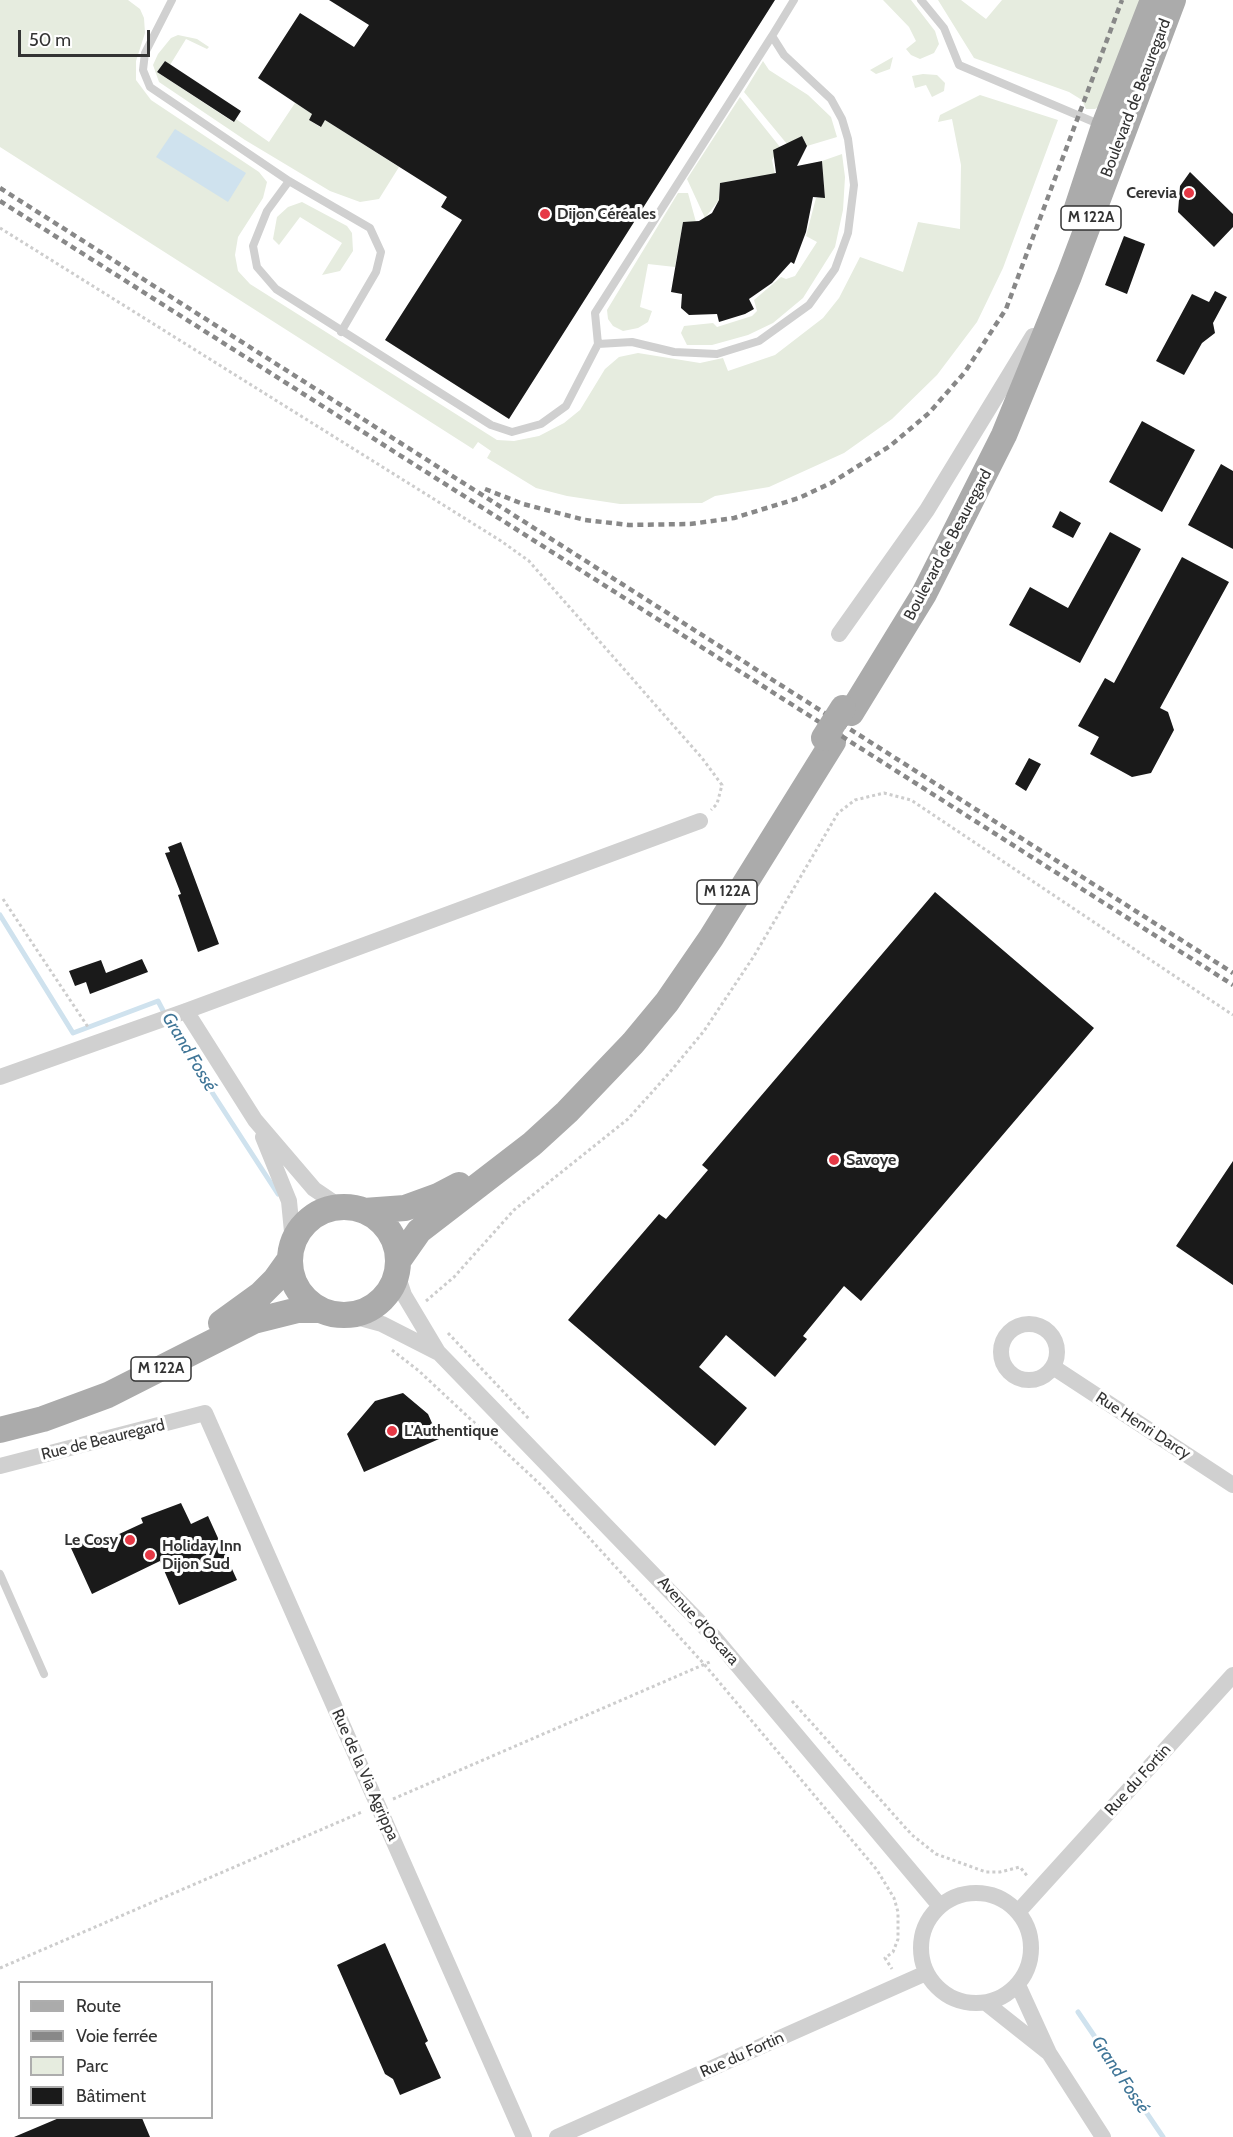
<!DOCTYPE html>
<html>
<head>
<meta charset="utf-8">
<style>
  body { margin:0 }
  #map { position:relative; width:1233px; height:2137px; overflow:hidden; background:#fff; font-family:Cabin,sans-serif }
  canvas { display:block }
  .legend { position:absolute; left:18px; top:1981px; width:195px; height:138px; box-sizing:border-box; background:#fff; border:2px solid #adadad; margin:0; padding:8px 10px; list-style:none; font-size:18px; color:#333 }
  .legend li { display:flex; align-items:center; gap:12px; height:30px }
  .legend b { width:30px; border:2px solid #adadad }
  .scale { position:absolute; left:18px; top:30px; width:132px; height:27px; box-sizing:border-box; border:3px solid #333; border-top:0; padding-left:8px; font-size:18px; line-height:21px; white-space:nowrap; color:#333; -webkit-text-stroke:4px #fff; paint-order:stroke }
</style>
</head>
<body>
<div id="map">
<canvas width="1233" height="2137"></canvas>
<ul class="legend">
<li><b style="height:8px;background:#ababab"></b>Route</li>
<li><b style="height:8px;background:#888"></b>Voie ferrée</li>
<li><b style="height:16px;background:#e6ecdf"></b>Parc</li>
<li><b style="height:16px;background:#1a1a1a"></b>Bâtiment</li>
</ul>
<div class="scale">50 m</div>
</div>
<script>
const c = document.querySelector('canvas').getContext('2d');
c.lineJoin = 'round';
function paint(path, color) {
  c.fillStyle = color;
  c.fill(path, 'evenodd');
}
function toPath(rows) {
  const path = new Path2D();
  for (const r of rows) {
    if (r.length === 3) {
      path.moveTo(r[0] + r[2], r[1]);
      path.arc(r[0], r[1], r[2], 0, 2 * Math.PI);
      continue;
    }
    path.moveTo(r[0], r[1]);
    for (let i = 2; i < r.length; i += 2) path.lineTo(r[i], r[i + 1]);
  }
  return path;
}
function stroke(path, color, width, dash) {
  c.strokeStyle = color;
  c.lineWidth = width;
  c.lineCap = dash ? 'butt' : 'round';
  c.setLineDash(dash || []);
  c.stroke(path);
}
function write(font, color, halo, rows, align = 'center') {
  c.font = font + ' Cabin,sans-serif';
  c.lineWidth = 6;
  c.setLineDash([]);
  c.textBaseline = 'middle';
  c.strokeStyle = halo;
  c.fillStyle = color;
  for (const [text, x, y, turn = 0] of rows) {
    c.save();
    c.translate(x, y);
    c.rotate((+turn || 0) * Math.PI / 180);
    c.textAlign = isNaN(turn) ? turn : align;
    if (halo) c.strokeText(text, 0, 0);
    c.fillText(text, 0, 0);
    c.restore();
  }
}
paint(toPath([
  [0,0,128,0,140,9,144,18,145,33,136,61,136,80,151,100,259,172,267,182,263,198,238,237,235,255,238,271,250,284,497,440,514,441,539,436,564,423,580,410,605,369,619,357,638,353,700,363,723,358,728,371,775,355,823,318,839,298,860,257,903,272,918,222,960,229,961,165,952,119,938,122,940,115,980,95,1058,120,1003,268,977,322,937,375,892,419,844,453,769,487,715,496,702,503,620,504,567,496,536,488,487,458,491,451,478,442,473,449,0,147],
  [883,0,911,0,935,31,939,44,934,53,920,59,911,55,906,49,916,41,909,27],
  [938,0,961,0,986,19,1002,0,1143,0,1104,104,1095,109,1086,109,1082,100,1069,92,974,58],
  [178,35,197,39,209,47,207,49,186,39,170,65,165,61,157,72,233,122,236,119,269,142,295,103,312,114,309,120,320,127,325,120,399,167,379,199,360,202,330,191,245,140,159,82,153,65,158,54,171,38],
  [893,57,890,69,876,74,870,70],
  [763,61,769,70,808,95,831,117,837,137,807,146,802,136,787,144,744,92],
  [923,74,937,75,945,83,944,91,932,97,926,85,915,88,912,76],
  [740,97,780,147,772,160,777,183,759,176,720,183,719,200,705,218,687,179],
  [842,154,845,177,843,210,835,247,803,298,773,323,748,335,712,345,687,345,681,333,684,326,713,323,717,327,752,316,757,311,754,300,781,277,786,279,795,276,817,242,806,236,816,198,825,197,822,161],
  [678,193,688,193,696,222,683,222,675,267,648,264,640,307,652,311,648,322,638,328,623,331,613,326,608,319,607,310],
  [302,202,347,226,352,233,353,251,340,271,322,275,342,243,300,217,279,245,273,239,277,217,288,207]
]), '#e6ecdf');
paint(toPath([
  [175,129,246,173,228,202,156,157]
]), '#cfe2ee');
stroke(toPath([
  [0,915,73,1033,158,1001,180,1043,278,1194],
  [1078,2012,1163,2137]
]), '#cfe2ee', 5);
paint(toPath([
  [329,0,775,0,509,419,385,340,462,220,441,207,447,197,325,120,321,127,309,120,312,114,258,78,300,13,354,47,369,25],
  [165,61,241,111,234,122,157,72],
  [802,136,807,146,797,166,822,161,825,198,813,197,806,232,794,264,791,262,772,283,749,299,754,309,745,314,719,322,717,314,689,315,681,308,682,294,671,292,683,222,699,221,712,213,719,200,720,183,776,173,773,150],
  [1190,172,1233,214,1233,227,1214,247,1178,212,1180,186],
  [1124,236,1145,244,1127,294,1105,285],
  [1215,291,1227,297,1213,323,1215,333,1202,343,1184,375,1156,361,1192,294,1209,302],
  [1142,421,1195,450,1162,512,1109,482],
  [1221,464,1233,471,1233,549,1188,525],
  [1060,511,1081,523,1073,538,1052,527],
  [1110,532,1141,549,1080,663,1009,625,1030,587,1068,608],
  [1182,557,1229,582,1160,708,1168,712,1174,730,1151,773,1132,777,1090,754,1099,737,1078,726,1105,678,1114,683],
  [1029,758,1041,764,1026,791,1015,784],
  [181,842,219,944,198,952,178,895,181,894,165,853,170,852,168,847],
  [935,892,1094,1028,861,1301,844,1286,803,1336,807,1339,775,1377,726,1335,699,1367,747,1408,715,1446,568,1320,659,1214,666,1219,708,1170,702,1165],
  [142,959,148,972,90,994,86,982,75,986,69,971,101,960,106,973],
  [1233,1161,1233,1285,1176,1246],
  [403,1393,428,1414,439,1439,364,1472,347,1434,375,1401],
  [181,1503,191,1524,208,1516,237,1580,179,1605,160,1561,92,1594,71,1548,100,1536,102,1542,143,1523,141,1518],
  [385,1943,428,2041,425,2043,441,2078,400,2095,393,2079,385,2074,337,1965],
  [59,2118,142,2118,150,2137,14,2137]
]), '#1a1a1a');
stroke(toPath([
  [0,228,501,541,529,561,702,758,722,785,717,804,711,810],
  [3,899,88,1027],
  [426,1301,454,1277,514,1210,628,1119,670,1072,704,1031,754,956,838,813,855,800,884,793,911,800,1233,1015],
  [448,1333,530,1420],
  [392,1350,419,1371,543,1487,704,1664,877,1870,894,1898,898,1912,898,1939,893,1952,885,1958,892,1969],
  [792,1701,912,1835,936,1854,986,1872,1000,1872,1020,1867,1028,1877],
  [393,1799,712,1661],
  [0,1968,362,1812]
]), '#cdcdcd', 3, [3, 3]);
stroke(toPath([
  [172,0,145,53,143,70,150,87,289,181,370,228,381,252,376,272,341,332],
  [921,0,944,28,959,65,1101,125],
  [289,181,267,211,253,246,257,267,276,289,491,425,512,432,541,424,566,406,598,344,632,342,674,352,717,354,759,341,809,305,835,269,848,233,854,185,848,139,842,119,831,99,784,55,772,36,794,0],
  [598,344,595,313,772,36],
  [0,1574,44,1674]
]), '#d0d0d0', 8);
stroke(toPath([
  [839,634,927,510,1033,336],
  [186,1011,255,1120,314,1189,342,1208],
  [0,1077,186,1011,700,821],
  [263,1137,289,1201,293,1242],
  [397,1274,404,1295,438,1352,713,1636,940,1906],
  [349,1315,382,1324,437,1352],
  [1029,1352,28],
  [1053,1367,1233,1485],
  [0,1466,205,1413,524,2137],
  [976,1948,55],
  [1018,1912,1233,1675],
  [986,2003,1049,2053,1018,1985],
  [1049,2053,1103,2137],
  [557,2137,926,1973]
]), '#d0d0d0', 16);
stroke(toPath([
  [1076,211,1104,126,1153,0],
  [851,713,924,594,1004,435,1069,276,1173,0],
  [344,1261,54],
  [364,1211,405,1208,438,1196,459,1185],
  [398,1261,419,1231,532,1144,567,1112,633,1043,667,1002,711,938,833,742],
  [221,1323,261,1294,275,1280,290,1259],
  [0,1430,43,1419,108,1395,254,1321,298,1310,320,1310]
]), '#ababab', 26);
stroke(toPath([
  [0,188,1233,973],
  [0,201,1233,985],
  [485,489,523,504,585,520,629,525,690,524,734,518,799,498,831,483,890,446,929,413,965,372,1006,309,1122,0]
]), '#888', 4.5, [6, 4.5]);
stroke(toPath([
  [824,738,843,708]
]), '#ababab', 26);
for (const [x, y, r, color] of [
  [1189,193,6,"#e63946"],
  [545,214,6,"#e63946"],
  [834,1160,6,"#e63946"],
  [392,1431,6,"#e63946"],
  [130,1540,6,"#e63946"],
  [150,1555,6,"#e63946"]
]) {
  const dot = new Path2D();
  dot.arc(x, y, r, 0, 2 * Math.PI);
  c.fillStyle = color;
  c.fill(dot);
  stroke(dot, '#fff', 2);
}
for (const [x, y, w] of [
  [1091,218,60],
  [727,892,60],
  [161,1369,60]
]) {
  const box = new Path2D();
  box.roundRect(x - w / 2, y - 12, w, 24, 4.5);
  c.fillStyle = '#fff';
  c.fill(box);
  stroke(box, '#333', 1.5);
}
write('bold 15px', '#333', null, [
  ["M 122A",1091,218],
  ["M 122A",727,892],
  ["M 122A",161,1369]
]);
write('16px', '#333', '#fff', [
  ["Boulevard de Beauregard",1136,98,-69],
  ["Boulevard de Beauregard",948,545,-62],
  ["Rue Henri Darcy",1143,1426,33],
  ["Rue de Beauregard",103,1440,-14],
  ["Avenue d'Oscara",698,1621,48],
  ["Rue de la Via Agrippa",365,1775,66],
  ["Rue du Fortin",1138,1780,-48],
  ["Rue du Fortin",742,2055,-24]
]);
write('bold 16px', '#333', '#fff', [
  ["Cerevia",1177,193,"right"],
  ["Dijon Céréales",557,214],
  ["Savoye",846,1160],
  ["L'Authentique",404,1431],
  ["Le Cosy",118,1540,"right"],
  ["Holiday Inn",162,1546],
  ["Dijon Sud",162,1564]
], 'left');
write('italic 18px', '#3f7597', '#fff', [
  ["Grand Fossé",189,1052,59],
  ["Grand Fossé",1120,2075,56]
]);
</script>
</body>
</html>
